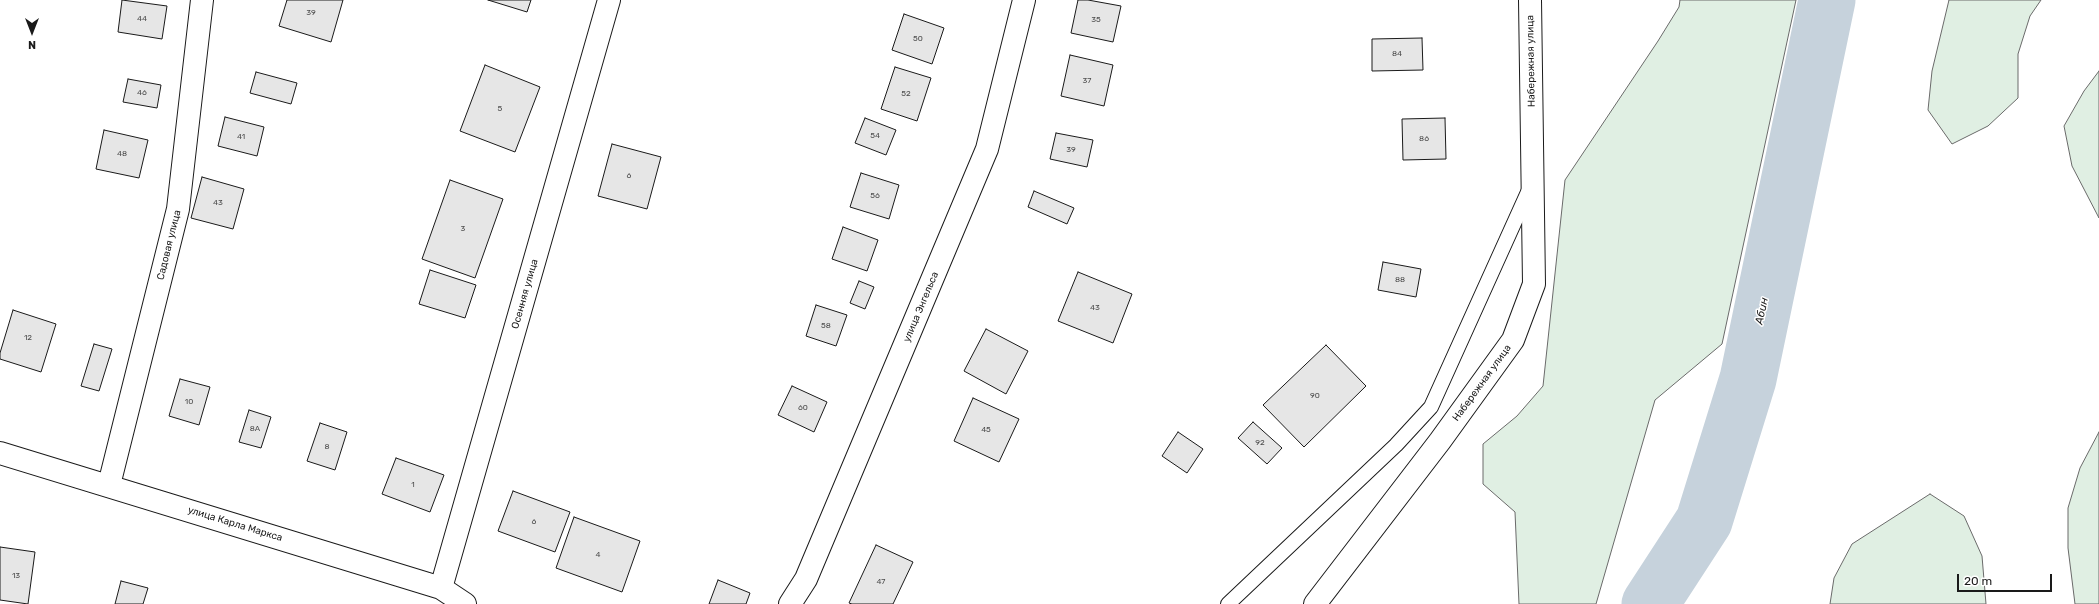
<!DOCTYPE html>
<html>
<head>
<meta charset="utf-8">
<style>
  body { margin:0 }
  #map { position:relative; width:2099px; height:604px; overflow:hidden; background:#fff; font-family:Rubik,sans-serif }
  canvas { display:block }
  .north { position:absolute; left:12px; top:12px; width:40px; height:40px; -webkit-text-stroke:3px #fff; paint-order:stroke; rotate:180deg; font-size:11px; font-weight:700; line-height:16px; text-align:center; color:#1a1a1a }
  .north::after { content:''; display:block; margin:auto; width:14px; height:18px; background:#1a1a1a; clip-path:polygon(50% 0,100% 100%,50% 72%,0 100%) }
  .scale { position:absolute; left:1957px; top:574px; width:95px; height:18px; box-sizing:border-box; border:2px solid #1a1a1a; border-top:0; padding-left:5px; font-size:12px; line-height:14px; white-space:nowrap; color:#1a1a1a; -webkit-text-stroke:3px #fff; paint-order:stroke }
</style>
</head>
<body>
<div id="map">
<canvas width="2099" height="604"></canvas>
<div class="north">N</div>
<div class="scale">20 m</div>
</div>
<script>
const c = document.querySelector('canvas').getContext('2d');
c.lineJoin = 'round';
function paint(path, color) {
  c.fillStyle = color;
  c.fill(path, 'evenodd');
}
function toPath(rows) {
  const path = new Path2D();
  for (const r of rows) {
    path.moveTo(r[0], r[1]);
    for (let i = 2; i < r.length; i += 2) path.lineTo(r[i], r[i + 1]);
  }
  return path;
}
function stroke(path, color, width, dash) {
  c.strokeStyle = color;
  c.lineWidth = width;
  c.lineCap = dash ? 'butt' : 'round';
  c.setLineDash(dash || []);
  c.stroke(path);
}
function write(font, color, halo, rows, align = 'center') {
  c.font = font + ' Rubik,sans-serif';
  c.lineWidth = 3;
  c.setLineDash([]);
  c.textBaseline = 'middle';
  c.strokeStyle = halo;
  c.fillStyle = color;
  for (const [text, x, y, turn = 0] of rows) {
    c.save();
    c.translate(x, y);
    c.rotate((+turn || 0) * Math.PI / 180);
    c.textAlign = isNaN(turn) ? turn : align;
    if (halo) c.strokeText(text, 0, 0);
    c.fillText(text, 0, 0);
    c.restore();
  }
}
const green = toPath([
  [1680,0,1796,0,1722,344,1655,400,1596,604,1519,604,1515,512,1483,484,1483,444,1517,416,1543,386,1565,180,1658,41,1679,7,1680,0],
  [1949,0,2041,0,2030,16,2018,54,2018,98,1988,126,1952,144,1928,110,1932,71,1949,0],
  [2099,71,2099,218,2072,166,2064,126,2084,91,2099,71],
  [2099,432,2099,604,2075,604,2068,548,2068,508,2080,468,2099,432],
  [1930,494,1964,516,1982,556,1986,604,1830,604,1834,578,1852,544,1930,494]
]);
paint(green, '#e0efe3');
stroke(green, '#6a6a6a', 1);
stroke(toPath([
  [1650,604,1704,521,1748,379,1827,0]
]), '#c6d2dc', 57);
const building = toPath([
  [122,0,167,6,162,39,118,32,122,0],
  [287,0,343,0,331,42,279,26,287,0],
  [488,0,531,0,527,12,488,0],
  [1078,0,1088,0,1121,6,1113,42,1071,33,1078,0],
  [904,14,944,28,932,64,892,50,904,14],
  [1422,38,1423,70,1372,71,1372,39,1422,38],
  [1070,55,1113,65,1104,106,1061,96,1070,55],
  [485,65,540,87,515,152,460,131,485,65],
  [895,67,931,78,917,121,881,109,895,67],
  [256,72,297,83,291,104,250,93,256,72],
  [128,79,161,85,157,108,123,102,128,79],
  [225,117,264,127,257,156,218,146,225,117],
  [865,118,896,130,886,155,855,143,865,118],
  [1445,118,1446,159,1403,160,1402,119,1445,118],
  [104,130,148,140,139,178,96,169,104,130],
  [1056,133,1093,140,1087,167,1050,159,1056,133],
  [612,144,661,157,647,209,598,196,612,144],
  [861,173,899,185,889,219,850,207,861,173],
  [202,177,244,189,233,229,191,218,202,177],
  [450,180,503,199,475,278,422,259,450,180],
  [1034,191,1074,208,1067,224,1028,207,1034,191],
  [843,227,878,240,867,271,832,259,843,227],
  [1383,262,1421,269,1416,297,1378,290,1383,262],
  [430,270,476,285,465,318,419,304,430,270],
  [1078,272,1132,294,1113,343,1058,321,1078,272],
  [859,281,874,287,865,309,850,303,859,281],
  [816,305,847,315,836,346,806,336,816,305],
  [13,310,56,324,41,372,0,359,0,353,13,310],
  [986,329,1028,351,1006,394,964,371,986,329],
  [94,344,112,349,99,391,81,386,94,344],
  [1326,345,1366,386,1304,447,1263,405,1326,345],
  [180,379,210,387,199,425,169,416,180,379],
  [792,386,827,402,814,432,778,415,792,386],
  [973,398,1019,419,999,462,954,441,973,398],
  [249,410,271,417,261,448,239,442,249,410],
  [1253,422,1282,448,1267,464,1238,438,1253,422],
  [320,423,347,432,335,470,307,461,320,423],
  [1178,432,1203,449,1187,473,1162,456,1178,432],
  [396,458,444,475,430,512,382,494,396,458],
  [513,491,570,512,555,552,498,531,513,491],
  [574,517,640,541,622,592,556,568,574,517],
  [876,545,913,562,893,604,852,604,849,603,876,545],
  [0,547,35,552,28,604,0,600,0,547],
  [718,580,750,593,746,604,709,604,718,580],
  [121,581,148,588,143,604,115,604,121,581]
]);
paint(building, '#e6e6e6');
stroke(building, '#1a1a1a', 1);
const service = toPath([
  [1228,604,1396,445,1431,407,1529,190]
]);
const minor = toPath([
  [0,453,441,588,465,604],
  [109,485,178,209,202,0],
  [441,588,609,0],
  [790,604,806,579,987,149,1024,0],
  [1315,604,1440,441,1513,340,1534,284,1530,0]
]);
stroke(service, '#1a1a1a', 16);
stroke(minor, '#1a1a1a', 24);
stroke(service, '#fff', 14);
stroke(minor, '#fff', 22);
write('8px', '#4d4d4d', null, [
  ["39",311,13],
  ["44",142,19],
  ["35",1096,20],
  ["50",918,39],
  ["84",1397,54],
  ["37",1087,81],
  ["46",142,93],
  ["52",906,94],
  ["5",500,109],
  ["54",875,136],
  ["41",241,137],
  ["86",1424,139],
  ["39",1071,150],
  ["48",122,154],
  ["6",629,176],
  ["56",875,196],
  ["43",218,203],
  ["3",463,229],
  ["88",1400,280],
  ["43",1095,308],
  ["58",826,326],
  ["12",28,338],
  ["90",1315,396],
  ["10",189,402],
  ["60",803,408],
  ["8А",255,429],
  ["45",986,430],
  ["92",1260,443],
  ["8",327,447],
  ["1",413,485],
  ["6",534,522],
  ["4",598,555],
  ["13",16,576],
  ["47",881,582]
]);
write('10px', '#1a1a1a', '#fff', [
  ["Набережная улица",1531,61,-91],
  ["Садовая улица",169,245,-76],
  ["Осенняя улица",525,294,-74],
  ["улица Энгельса",921,307,-67],
  ["Набережная улица",1482,383,-54],
  ["улица Карла Маркса",235,524,17]
]);
write('italic 11px', '#1a1a1a', '#fff', [
  ["Абин",1762,311,-78]
]);
</script>
</body>
</html>
